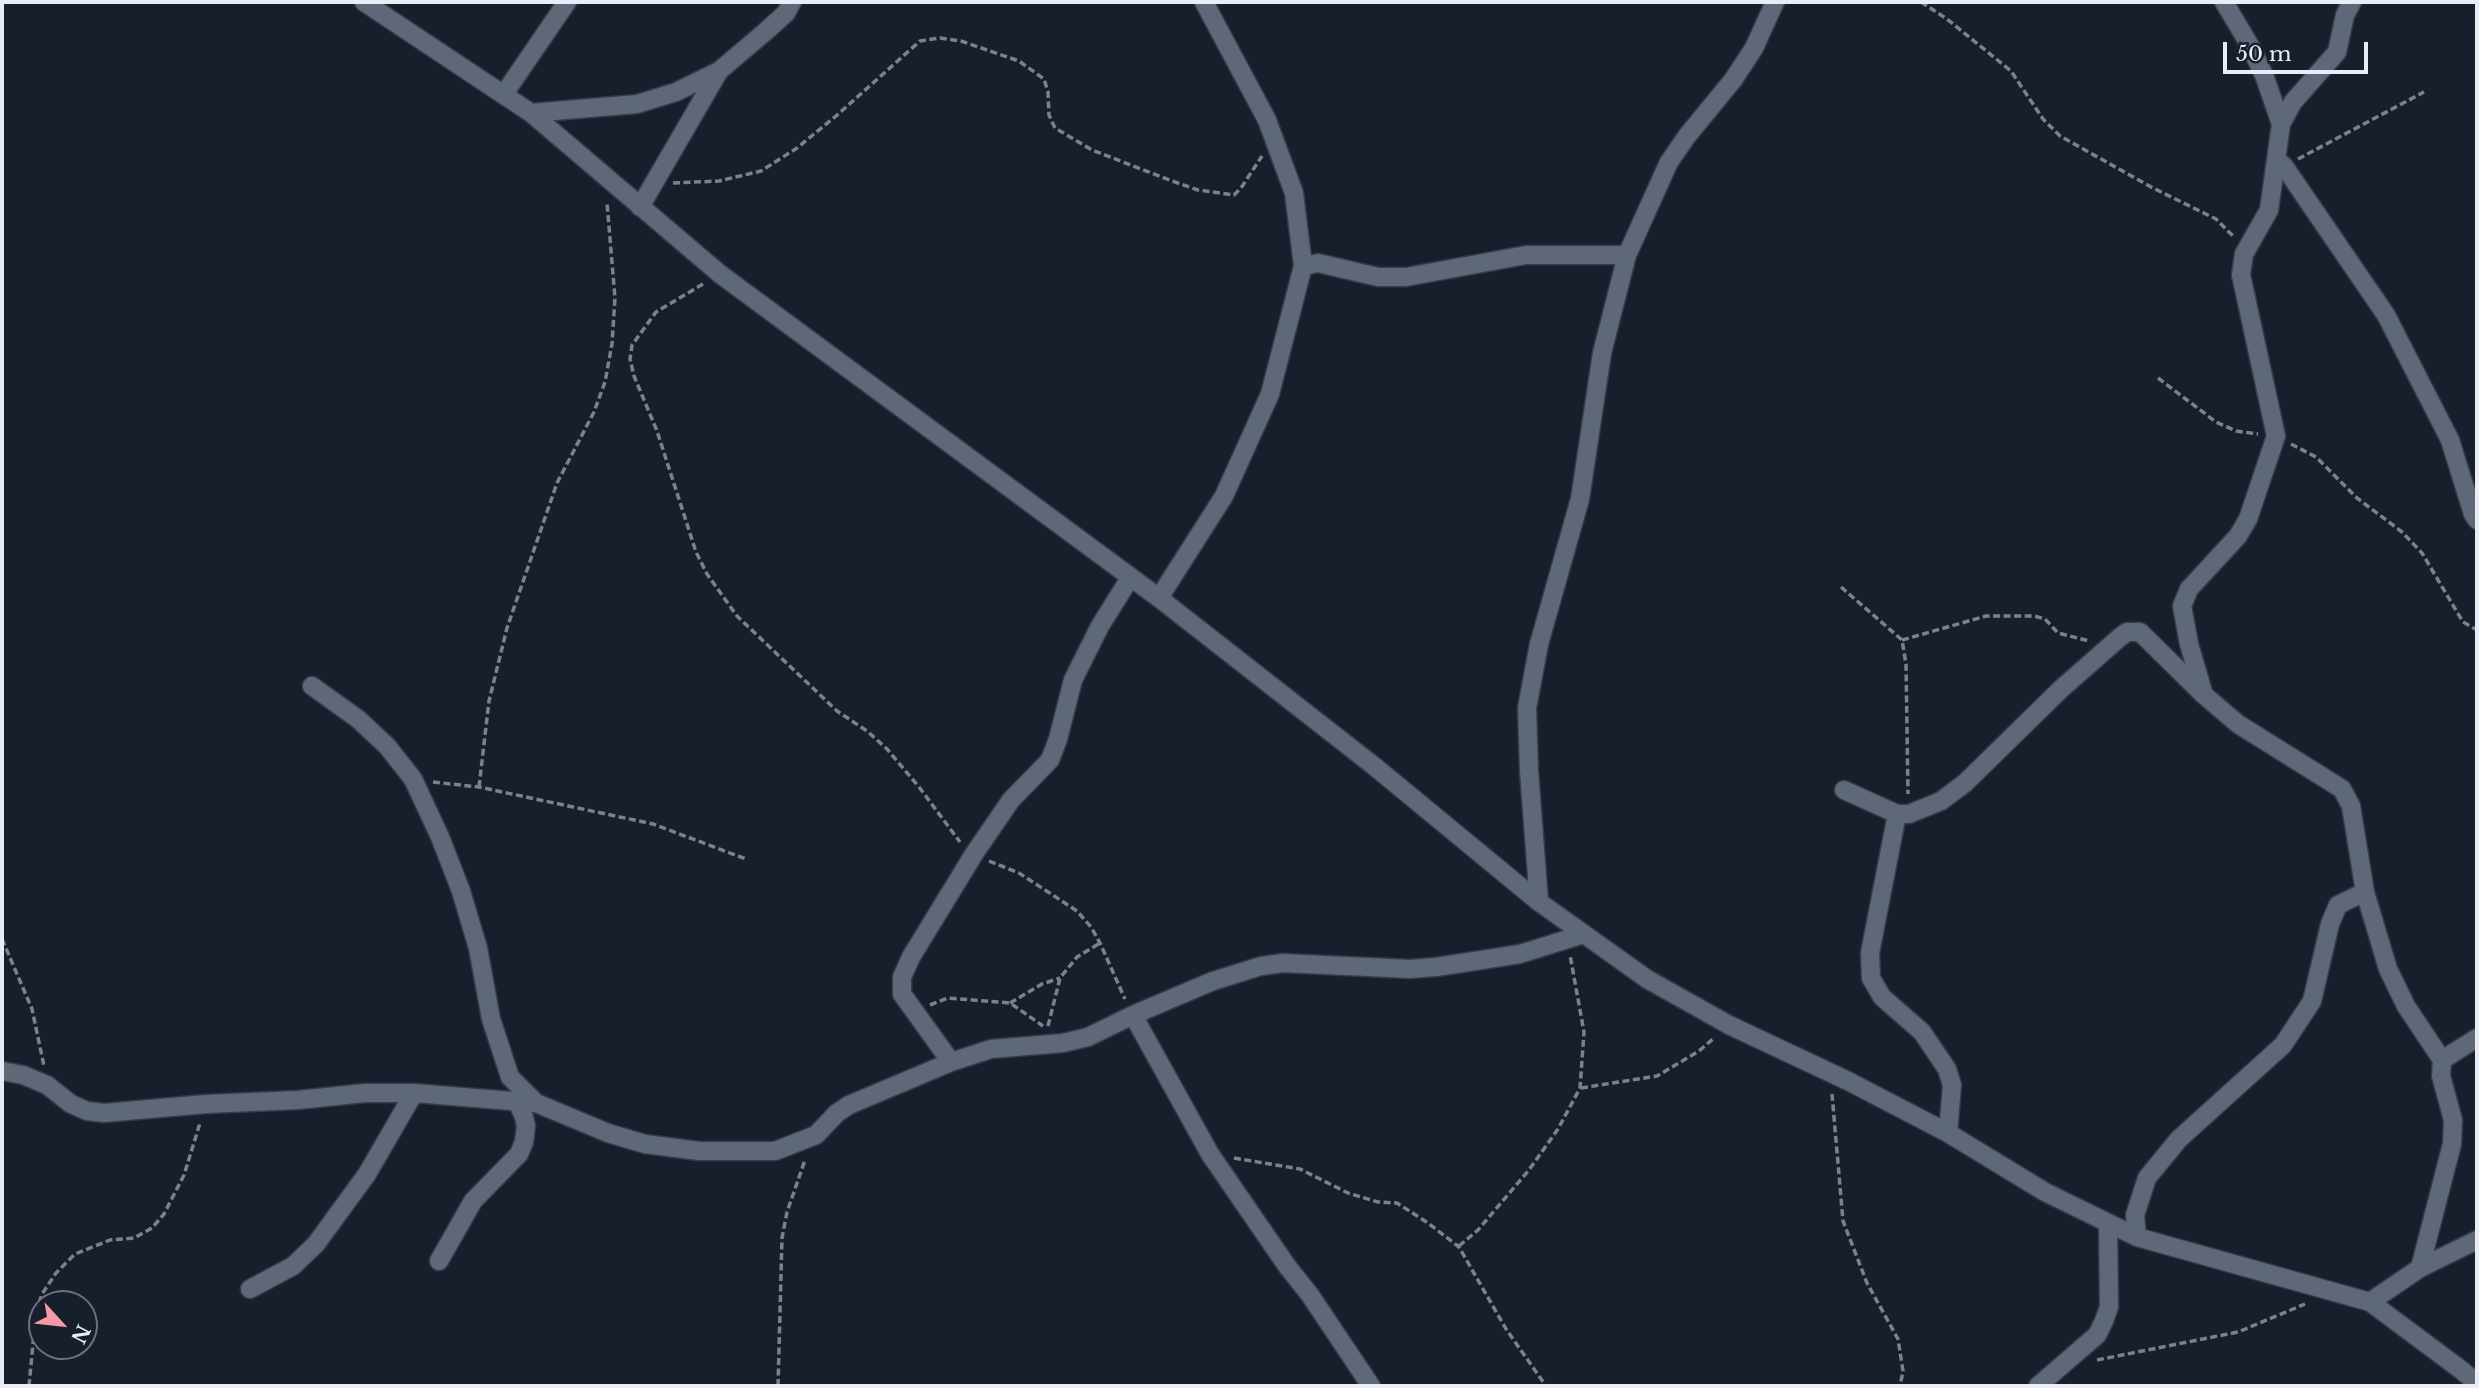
<!DOCTYPE html>
<html>
<head>
<meta charset="utf-8">
<style>
  body { margin:0 }
  #map { position:relative; width:2479px; height:1388px; overflow:hidden; background:#171f2d; font-family:"Libre Baskerville",serif }
  canvas { display:block }
  .frame { position:absolute; inset:0; border:4px solid #e8edf7; pointer-events:none }
  .north { position:absolute; left:28px; top:1290px; width:70px; height:70px; box-sizing:border-box; background:#171f2d; border:2px solid #6b717e; border-radius:50%; rotate:117deg; font-size:19px; font-weight:700; line-height:28px; text-align:center; color:#e8edf7 }
  .north::after { content:''; display:block; margin:auto; width:24px; height:32px; background:#f49aa4; clip-path:polygon(50% 0,100% 100%,50% 72%,0 100%) }
  .scale { position:absolute; left:2223px; top:42px; width:145px; height:32px; box-sizing:border-box; border:4px solid #e8edf7; border-top:0; padding-left:9px; font-size:21px; line-height:24px; white-space:nowrap; color:#e8edf7; -webkit-text-stroke:5px #171f2d; paint-order:stroke }
</style>
</head>
<body>
<div id="map">
<canvas width="2479" height="1388"></canvas>
<div class="frame"></div>
<div class="north">N</div>
<div class="scale">50 m</div>
</div>
<script>
const c = document.querySelector('canvas').getContext('2d');
c.lineJoin = 'round';
function toPath(rows) {
  const path = new Path2D();
  for (const r of rows) {
    path.moveTo(r[0], r[1]);
    for (let i = 2; i < r.length; i += 2) path.lineTo(r[i], r[i + 1]);
  }
  return path;
}
function stroke(path, color, width, dash) {
  c.strokeStyle = color;
  c.lineWidth = width;
  c.lineCap = dash ? 'butt' : 'round';
  c.setLineDash(dash || []);
  c.stroke(path);
}
const minor = toPath([
  [364,2,531,113,720,274,1159,598,1374,766,1539,902,1647,979,1729,1025,1848,1081,1948,1133,2045,1192,2137,1237,2370,1302,2460,1369,2472,1379,2475,1386],
  [2224,2,2249,44,2264,75,2281,124],
  [504,94,567,2],
  [531,113,637,104,676,92,719,71,765,32,786,13,792,2],
  [2277,160,2284,166,2386,315,2450,440,2473,514,2477,520],
  [640,207,719,71],
  [1303,266,1318,263,1378,277,1406,277,1526,255,1627,255],
  [1159,598,1224,496,1270,394,1303,266,1294,193,1267,120,1204,2],
  [312,686,358,719,387,746,413,779,440,837,461,891,478,948,491,1019,510,1077,536,1103],
  [2203,692,2189,644,2182,606,2189,589,2238,536,2248,519,2276,436,2241,275,2244,254,2269,210,2281,124,2293,102,2337,52,2345,15,2352,2],
  [1844,790,1897,814,1909,814,1941,801,1965,783,2061,689,2119,638,2127,632,2140,632,2204,695,2238,724,2342,789,2351,806,2365,892,2388,969,2406,1006,2442,1060],
  [1897,814,1870,953,1871,978,1882,997,1922,1032,1947,1069,1952,1085,1948,1133],
  [1539,902,1529,771,1527,708,1539,644,1580,499,1602,353,1627,255,1669,162,1687,136,1733,80,1754,48,1775,2],
  [1133,1015,1210,1154,1287,1266,1310,1295,1371,1386],
  [951,1062,902,994,902,977,911,957,974,854,1011,800,1050,760,1058,739,1073,680,1100,626,1130,578],
  [2,1071,23,1075,47,1085,71,1104,87,1111,104,1113,206,1104,298,1100,365,1093,414,1093,536,1103,608,1133,645,1144,699,1151,775,1151,816,1135,837,1113,849,1105,951,1062,991,1049,1063,1043,1088,1037,1133,1015,1213,981,1261,966,1283,963,1410,969,1436,967,1520,954,1584,934],
  [2137,1237,2135,1215,2147,1178,2179,1139,2283,1045,2312,1001,2330,924,2338,905,2365,892],
  [439,1261,473,1201,519,1154,524,1142,526,1126,524,1117,517,1101],
  [2420,1268,2452,1144,2453,1120,2441,1076,2442,1060,2477,1038],
  [250,1289,293,1266,316,1244,367,1174,414,1093],
  [2370,1302,2420,1268,2477,1240],
  [2038,1386,2097,1335,2104,1321,2109,1307,2108,1224]
]);
stroke(minor, '#363b46', 21);
stroke(toPath([
  [1921,2,1947,19,2011,71,2043,119,2060,136,2153,188,2216,219,2234,237],
  [2298,159,2424,92],
  [673,183,719,181,761,171,797,148,836,116,920,41,940,38,961,41,1019,61,1044,79,1048,92,1049,115,1055,128,1092,150,1172,181,1198,190,1234,195,1241,188,1262,156],
  [703,284,656,312,632,345,630,359,634,376,657,431,696,552,707,574,737,616,837,711,867,731,887,749,919,787,960,842],
  [2158,378,2216,422,2236,431,2258,434],
  [2291,444,2316,457,2357,498,2402,532,2422,553,2463,622,2477,630],
  [1841,587,1902,640,1906,664,1908,794],
  [1902,640,1986,616,2034,616,2045,619,2058,633,2089,641],
  [433,782,479,787,653,824,746,859],
  [479,787,489,701,507,628,557,483,594,412,605,382,612,344,615,298,607,203],
  [989,861,1019,873,1077,911,1091,927,1100,943,1125,999],
  [2,939,32,1009,44,1066],
  [1010,1003,1042,984,1060,978],
  [930,1005,948,998,1010,1003,1043,1026],
  [1048,1026,1060,978,1077,957,1100,943],
  [1581,1088,1657,1076,1699,1051,1714,1038],
  [1832,1094,1843,1221,1867,1283,1898,1339,1903,1371,1900,1386],
  [1234,1158,1300,1169,1348,1193,1378,1202,1397,1203,1428,1223,1459,1247,1506,1329,1546,1386],
  [1459,1246,1478,1230,1529,1170,1558,1129,1580,1088,1584,1032,1570,955],
  [2097,1360,2238,1332,2305,1304],
  [29,1386,36,1312,42,1294,56,1273,75,1254,110,1240,134,1238,152,1228,164,1214,184,1175,200,1123],
  [778,1386,782,1238,787,1212,805,1160]
]), '#7b828e', 3.5, [7, 3.5]);
stroke(minor, '#5e6878', 18);
</script>
</body>
</html>
